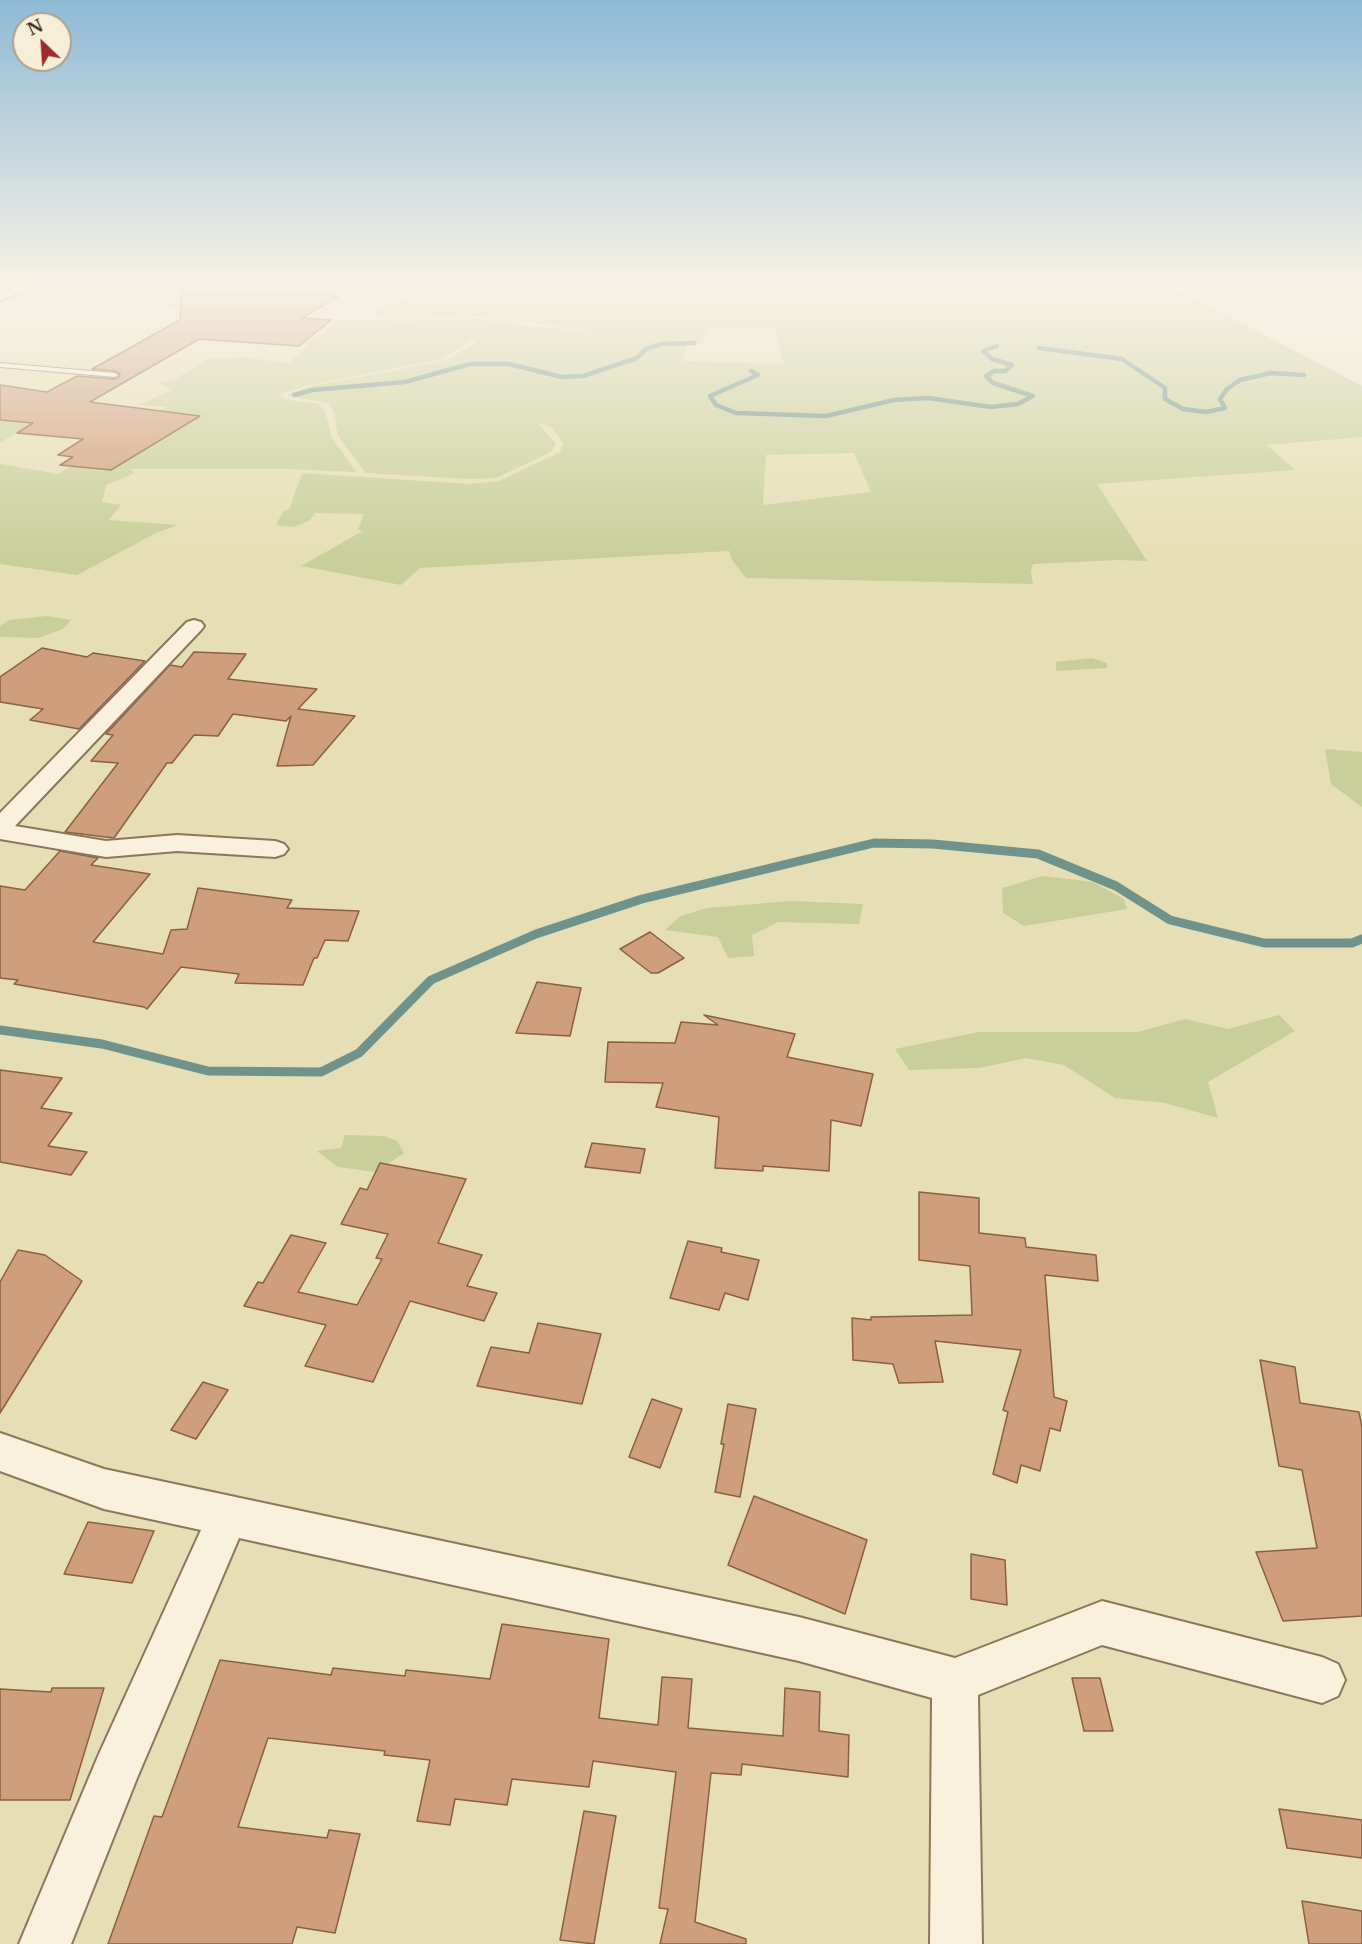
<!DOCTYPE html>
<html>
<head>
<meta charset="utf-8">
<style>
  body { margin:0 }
  #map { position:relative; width:1362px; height:1944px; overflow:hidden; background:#f0e4c8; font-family:"Libre Baskerville",serif }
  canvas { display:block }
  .north { position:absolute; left:12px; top:12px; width:60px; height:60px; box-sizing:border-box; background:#f7eed8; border:2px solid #ada18e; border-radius:50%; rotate:335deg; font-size:16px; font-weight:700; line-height:24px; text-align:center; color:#3d2e20 }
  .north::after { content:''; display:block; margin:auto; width:21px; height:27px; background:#9e2a2b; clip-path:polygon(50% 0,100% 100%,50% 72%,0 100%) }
</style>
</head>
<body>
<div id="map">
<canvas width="1362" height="1944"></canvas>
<div class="north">N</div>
</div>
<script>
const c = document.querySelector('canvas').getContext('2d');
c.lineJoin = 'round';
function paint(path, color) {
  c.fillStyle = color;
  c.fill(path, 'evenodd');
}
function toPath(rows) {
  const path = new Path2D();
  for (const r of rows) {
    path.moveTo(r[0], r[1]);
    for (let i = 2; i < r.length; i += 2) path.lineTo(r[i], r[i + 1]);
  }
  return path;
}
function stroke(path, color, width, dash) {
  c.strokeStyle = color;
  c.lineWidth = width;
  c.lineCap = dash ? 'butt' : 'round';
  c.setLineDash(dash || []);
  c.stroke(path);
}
paint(toPath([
  [0,284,1167,284,1362,386,1362,1944,0,1944]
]), '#e6deb5');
paint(toPath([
  [26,284,279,284,319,288,183,309,157,304,0,292],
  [419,284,1167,284,1362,386,1362,437,1267,445,1295,470,1097,484,1147,561,1118,560,1033,564,1031,572,1033,584,746,578,732,560,729,551,420,568,401,585,301,566,363,531,358,530,364,514,315,513,309,521,293,527,276,525,284,510,289,510,302,473,469,484,499,481,560,452,563,443,551,427,538,423,556,444,551,452,496,478,467,479,366,473,338,436,334,412,328,403,288,396,289,394,311,386,445,361,477,342,471,340,442,359,309,385,281,394,280,396,285,399,319,404,326,413,331,436,356,472,287,469,129,469,135,473,106,485,102,502,121,505,109,520,178,525,156,533,77,575,0,564,0,464,59,474,121,432,166,407,139,405,171,390,159,383,174,380,207,359,247,358,289,363,308,345,305,343,325,332,337,319,408,321,476,319,584,332,587,329,474,316,406,319,372,317,386,305,410,300,411,292],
  [775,327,783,364,682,361,688,345,705,342,699,340,709,328],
  [854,453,871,492,763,505,766,455],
  [10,420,36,420,0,443,0,422],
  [47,616,71,620,63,629,38,638,0,637,0,626,9,620],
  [1092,658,1107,663,1107,668,1056,671,1056,662],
  [1325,749,1362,752,1362,807,1331,784],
  [1042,876,1093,882,1124,899,1127,909,1024,926,1003,913,1002,888],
  [791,901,863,904,859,924,778,922,752,935,754,956,728,958,718,937,665,930,681,916,707,908],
  [1279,1015,1295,1031,1208,1082,1218,1118,1165,1103,1115,1098,1064,1065,1026,1058,979,1068,909,1070,895,1049,979,1032,1138,1032,1185,1019,1228,1029],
  [345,1135,384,1136,397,1141,404,1153,376,1172,338,1167,317,1151,341,1148]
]), '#c9cf9b');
stroke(toPath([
  [1039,348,1122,359,1165,388,1165,399,1183,409,1206,412,1225,408,1220,399,1227,389,1240,380,1271,373,1304,375],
  [751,371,758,375,710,396,716,405,736,413,826,416,894,400,928,398,991,407,1018,404,1033,396,993,383,986,376,994,371,1005,371,1012,365,992,359,983,351,997,346],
  [294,395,312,390,405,382,470,364,509,364,562,377,583,376,637,358,646,349,661,344,694,343]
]), '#6f938a', 4.5);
stroke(toPath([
  [0,1030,102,1044,208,1071,321,1072,359,1053,431,980,536,934,642,899,874,843,933,844,1038,854,1116,886,1170,920,1264,943,1352,943,1362,939]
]), '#6f938a', 9);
const building = toPath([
  [182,284,350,284,332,296,338,297,302,318,331,320,299,346,199,339,90,402,200,416,111,470,60,465,73,457,58,455,83,439,17,433,33,423,0,420,0,385,47,392,77,376,115,379,119,377,120,374,115,371,92,369,180,320,182,284],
  [42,648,87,657,93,653,145,661,79,729,30,720,43,709,0,702,0,677,42,648],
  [194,652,246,654,228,679,317,689,298,709,355,716,313,765,277,766,291,716,286,721,233,714,218,736,194,735,172,763,167,763,114,838,65,832,118,763,91,761,113,735,106,734,170,665,182,667,194,652],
  [60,851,98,858,91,865,150,874,93,942,163,954,171,930,187,929,198,888,292,900,287,908,359,911,348,941,325,940,317,958,314,958,303,985,235,983,239,974,181,967,147,1009,144,1007,14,984,18,980,0,978,0,886,25,890,60,851],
  [650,932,684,958,658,973,651,973,620,949,650,932],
  [537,982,581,988,570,1036,516,1033,537,982],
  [704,1015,795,1034,787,1057,873,1074,861,1126,831,1120,829,1171,763,1166,763,1171,715,1168,719,1117,656,1107,663,1083,605,1082,608,1042,675,1043,681,1022,718,1025,704,1015],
  [0,1070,62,1078,41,1108,72,1113,48,1146,87,1152,71,1175,0,1162,0,1070],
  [592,1143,645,1149,640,1173,585,1167,592,1143],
  [380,1163,466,1179,438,1243,482,1255,467,1286,497,1293,484,1321,410,1301,373,1382,305,1366,326,1325,244,1306,258,1282,263,1283,291,1235,326,1243,298,1292,357,1305,382,1259,376,1258,388,1234,341,1224,360,1188,367,1190,380,1163],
  [919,1192,979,1198,979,1233,1025,1238,1026,1247,1096,1255,1098,1281,1045,1275,1054,1397,1067,1401,1060,1431,1050,1428,1040,1471,1021,1465,1017,1483,993,1474,1008,1412,1003,1410,1021,1350,935,1341,943,1382,899,1383,893,1364,853,1360,852,1318,871,1320,871,1317,972,1315,970,1266,919,1260,919,1192],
  [688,1241,722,1248,721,1252,759,1260,748,1300,725,1293,719,1310,670,1298,688,1241],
  [18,1250,45,1255,82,1281,0,1413,0,1282,18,1250],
  [538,1323,601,1334,582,1404,477,1386,491,1347,529,1353,538,1323],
  [1260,1360,1295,1367,1300,1403,1359,1412,1362,1427,1362,1616,1283,1621,1256,1552,1317,1548,1302,1470,1279,1466,1260,1360],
  [203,1382,228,1390,196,1439,171,1430,203,1382],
  [652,1399,682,1409,660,1468,629,1457,652,1399],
  [728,1404,756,1409,740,1497,715,1492,724,1444,721,1444,728,1404],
  [754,1496,867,1540,845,1614,728,1565,754,1496],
  [88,1522,154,1531,132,1583,64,1574,88,1522],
  [971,1554,1005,1560,1007,1605,971,1599,971,1554],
  [502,1624,609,1639,599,1718,658,1725,662,1677,692,1679,688,1728,783,1736,785,1688,820,1692,819,1731,849,1735,848,1777,742,1764,741,1775,711,1773,695,1922,746,1939,746,1944,660,1944,668,1909,659,1908,676,1772,593,1761,589,1787,512,1779,507,1805,455,1799,450,1825,417,1821,430,1760,384,1755,385,1751,268,1738,238,1827,327,1838,329,1830,360,1834,335,1933,297,1927,292,1944,108,1944,154,1816,162,1817,220,1660,331,1675,333,1668,405,1676,406,1670,490,1679,502,1624],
  [1072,1678,1100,1678,1113,1731,1084,1731,1072,1678],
  [52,1688,104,1688,70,1800,0,1800,0,1689,51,1692,52,1688],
  [1279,1809,1362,1820,1362,1858,1287,1848,1279,1809],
  [584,1811,616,1816,594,1944,560,1940,584,1811],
  [1302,1901,1362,1911,1362,1944,1309,1944,1302,1901]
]);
paint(building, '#cf9f7d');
stroke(building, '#8d5f41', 1.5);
const service = toPath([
  [0,363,115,373,118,375,115,377,0,367,0,363]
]);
const minor = toPath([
  [25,284,42,284,0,300,0,292,25,284],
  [194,620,201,622,204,626,201,630,15,826,106,841,177,835,275,841,284,844,288,849,284,854,275,857,177,851,106,857,0,839,0,813,187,622,194,620],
  [0,1433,104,1469,799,1617,955,1658,1102,1601,1322,1657,1338,1664,1345,1680,1338,1696,1322,1703,1102,1645,978,1695,982,1944,930,1944,932,1698,799,1661,239,1538,137,1778,71,1944,19,1944,99,1754,201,1530,104,1509,0,1471,0,1433]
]);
const trunk = toPath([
  [0,284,19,284,17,287,0,292,0,284]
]);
stroke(service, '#8d765c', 2);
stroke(minor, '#8d765c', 4);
stroke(trunk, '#5b4430', 3);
paint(service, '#faf1dc');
paint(minor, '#faf1dc');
paint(trunk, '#eabe7c');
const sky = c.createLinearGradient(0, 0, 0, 556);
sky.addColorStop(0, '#8fbad6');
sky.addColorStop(0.51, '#f8f3e6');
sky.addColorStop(1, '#f8f3e600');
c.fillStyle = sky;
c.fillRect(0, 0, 1362, 556);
</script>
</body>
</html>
